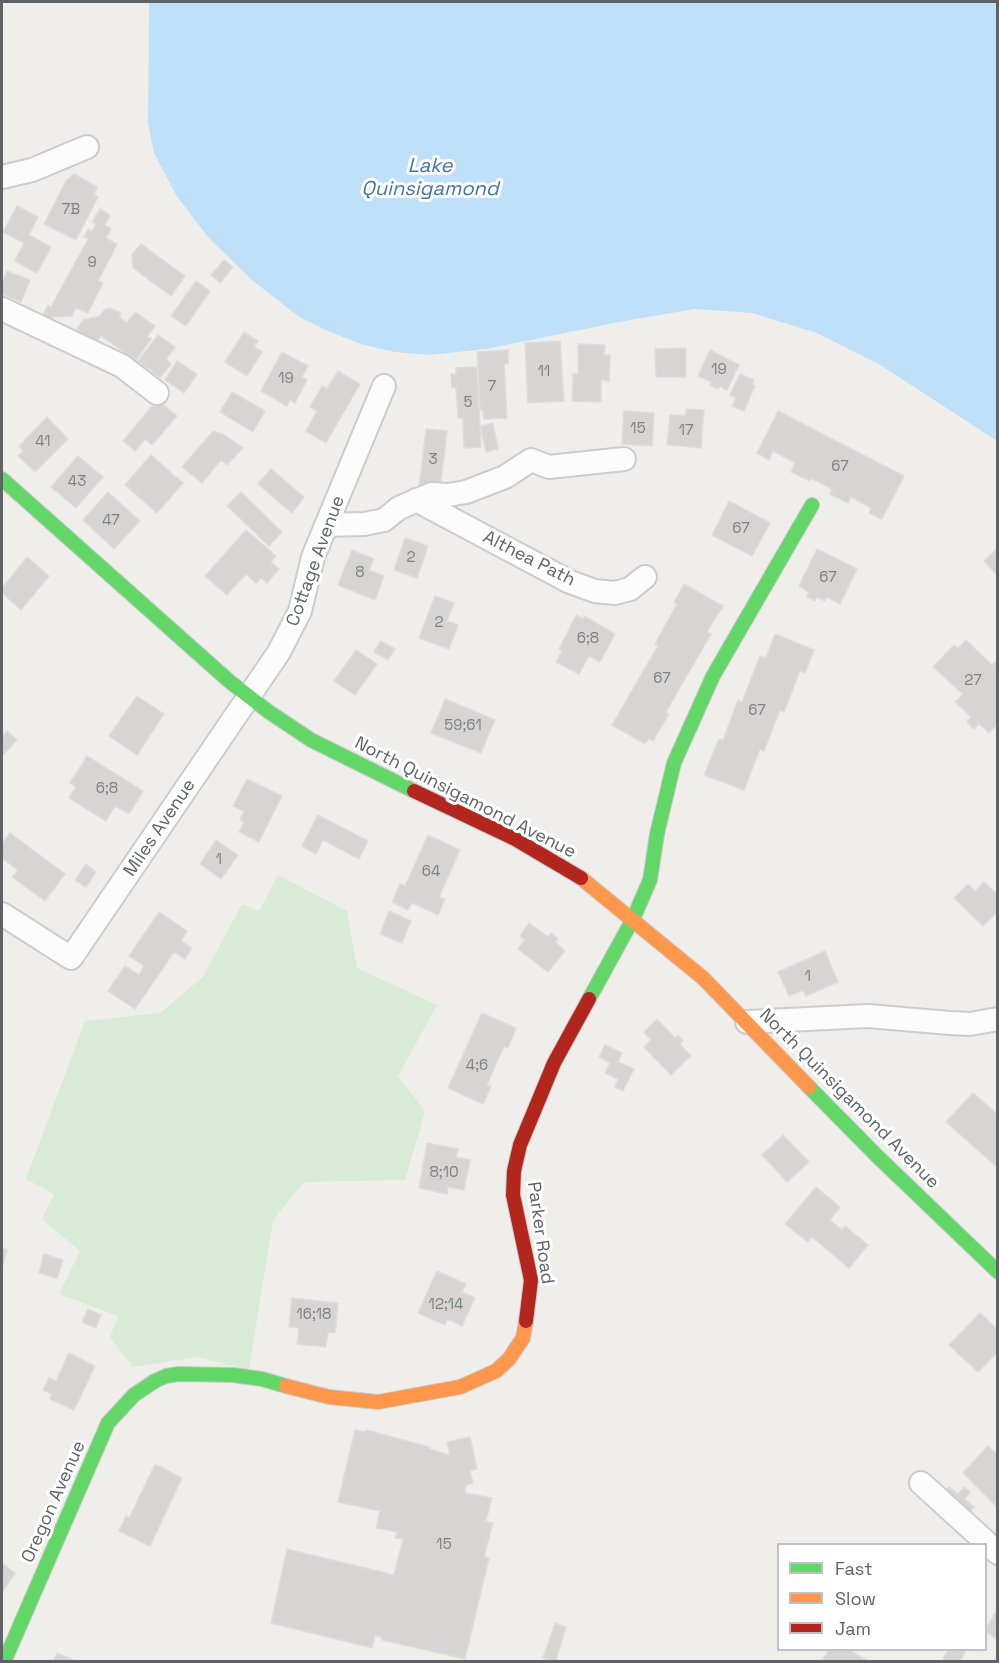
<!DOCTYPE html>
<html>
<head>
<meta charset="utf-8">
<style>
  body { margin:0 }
  #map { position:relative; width:999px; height:1663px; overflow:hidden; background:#efeeea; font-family:"Space Grotesk",sans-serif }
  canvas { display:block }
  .frame { position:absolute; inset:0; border:3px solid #5f6368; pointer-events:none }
  .legend { position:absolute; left:777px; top:1543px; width:210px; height:108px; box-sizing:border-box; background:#fff; border:2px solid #bfc1c3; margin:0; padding:8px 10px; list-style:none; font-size:18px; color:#5f6368 }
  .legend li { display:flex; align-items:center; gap:12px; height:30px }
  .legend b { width:30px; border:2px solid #bfc1c3 }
</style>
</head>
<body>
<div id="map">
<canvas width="999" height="1663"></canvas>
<div class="frame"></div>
<ul class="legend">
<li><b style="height:8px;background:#63d668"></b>Fast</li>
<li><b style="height:8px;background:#ff974d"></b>Slow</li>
<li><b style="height:8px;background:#b3261e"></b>Jam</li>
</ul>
</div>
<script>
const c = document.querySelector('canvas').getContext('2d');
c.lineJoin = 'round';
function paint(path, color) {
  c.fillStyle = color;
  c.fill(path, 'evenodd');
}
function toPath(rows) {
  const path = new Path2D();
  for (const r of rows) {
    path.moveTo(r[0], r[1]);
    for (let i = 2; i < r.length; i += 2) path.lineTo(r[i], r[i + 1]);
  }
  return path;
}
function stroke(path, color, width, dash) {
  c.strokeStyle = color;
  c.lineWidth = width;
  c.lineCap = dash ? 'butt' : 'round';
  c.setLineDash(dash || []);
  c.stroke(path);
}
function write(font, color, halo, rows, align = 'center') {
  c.font = font + ' "Space Grotesk",sans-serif';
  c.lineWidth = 6;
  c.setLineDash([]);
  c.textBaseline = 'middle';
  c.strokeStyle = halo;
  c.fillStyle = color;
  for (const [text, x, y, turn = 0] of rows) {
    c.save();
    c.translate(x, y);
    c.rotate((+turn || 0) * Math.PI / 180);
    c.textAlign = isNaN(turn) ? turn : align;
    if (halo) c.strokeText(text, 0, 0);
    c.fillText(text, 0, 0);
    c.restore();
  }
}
paint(toPath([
  [278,875,347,911,357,968,437,1005,398,1076,425,1111,405,1180,304,1182,273,1220,249,1370,197,1357,133,1367,110,1337,118,1316,59,1294,80,1251,42,1219,54,1194,26,1179,85,1021,160,1013,203,977,242,904,259,911]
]), '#d8ebd6');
paint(toPath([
  [149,2,997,2,997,441,882,366,817,333,752,313,695,309,624,321,486,349,429,355,395,352,361,344,328,331,298,316,252,280,208,237,176,195,154,153,148,123]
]), '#bfe0f9');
const building = toPath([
  [74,174,97,187,94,195,98,197,76,240,44,224,66,181,74,174],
  [17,206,38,217,29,235,51,247,37,273,15,261,24,243,3,232,17,206],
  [100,209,110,215,105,225,111,229,106,238,117,244,98,281,103,283,88,313,76,308,72,316,52,317,50,320,43,315,48,305,51,307,88,239,84,237,88,229,92,231,96,224,92,222,100,209],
  [141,244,185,276,171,296,133,268,132,254,141,244],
  [224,260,233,267,220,283,211,275,224,260],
  [7,271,30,280,21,302,2,294,2,284,7,271],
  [196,281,210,291,186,326,171,316,196,281],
  [110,308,121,313,119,317,127,323,135,312,155,326,147,337,151,339,136,360,101,336,96,343,77,329,83,320,100,316,105,309,110,308],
  [244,332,258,341,254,347,262,352,247,376,225,362,244,332],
  [158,335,175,347,166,359,171,364,160,378,138,361,158,335],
  [560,341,564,401,528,403,525,343,560,341],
  [578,344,605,345,604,355,610,355,609,381,601,380,601,402,572,401,573,374,578,374,578,344],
  [686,348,686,377,656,377,655,349,686,348],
  [508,350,508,364,504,364,507,418,484,419,483,410,480,410,477,352,508,350],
  [710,350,739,365,727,390,720,386,718,389,710,385,712,382,698,376,710,350],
  [282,352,308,366,302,377,307,380,295,403,290,400,287,406,261,391,282,352],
  [177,361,197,374,184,393,165,380,177,361],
  [477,367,481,447,464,448,463,418,458,418,456,388,452,388,451,374,456,374,456,368,477,367],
  [338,371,360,384,326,443,306,431,317,411,310,407,322,386,327,389,338,371],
  [740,374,754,380,752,384,755,386,744,411,732,406,736,398,730,395,740,374],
  [232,392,265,411,253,432,220,412,232,392],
  [157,400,177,416,152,445,145,439,135,451,123,441,157,400],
  [686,409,704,410,701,448,667,445,670,415,685,416,686,409],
  [624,411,654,413,652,446,622,444,624,411],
  [778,411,904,476,882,519,869,513,871,508,851,497,848,503,830,494,832,489,811,478,810,481,791,472,795,463,773,451,769,460,757,453,778,411],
  [47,417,68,439,35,472,18,456,23,451,19,446,47,417],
  [493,423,498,449,486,452,480,426,493,423],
  [426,429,447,431,440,491,419,488,426,429],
  [213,431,223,434,243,448,227,465,221,460,202,483,182,467,213,431],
  [151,455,183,483,157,513,125,485,151,455],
  [78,456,103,477,76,508,51,487,78,456],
  [271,469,304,497,292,513,258,484,271,469],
  [108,492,140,521,114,549,83,520,108,492],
  [241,492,282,532,269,546,227,506,241,492],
  [729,501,770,523,752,556,712,535,729,501],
  [246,530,276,556,271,562,279,569,267,583,261,578,256,583,246,574,227,595,205,576,246,530],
  [405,538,428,546,417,578,394,570,405,538],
  [998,548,998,576,984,561,998,548],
  [817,549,857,569,840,604,827,597,825,601,817,597,815,601,807,597,809,592,799,586,817,549],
  [352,550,374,559,369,570,384,576,375,600,338,585,352,550],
  [27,557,49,576,21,610,2,593,2,588,27,557],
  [684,584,723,606,707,632,711,634,666,712,669,714,653,741,649,738,645,744,612,725,658,646,655,644,677,604,674,602,684,584],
  [435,596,454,603,447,621,458,625,449,649,419,638,435,596],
  [576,615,583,619,584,616,615,634,600,662,589,656,579,674,556,662,562,651,559,649,576,615],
  [775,634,814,650,805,673,800,671,784,712,780,710,764,751,760,749,744,790,704,775,719,739,723,740,738,700,742,702,760,656,766,658,775,634],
  [966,640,992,665,995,662,998,664,998,724,989,733,979,724,974,729,967,722,971,717,955,702,963,694,933,667,954,645,958,648,966,640],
  [381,641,395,649,388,660,374,652,381,641],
  [356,650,377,664,355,695,334,681,356,650],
  [137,696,164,714,137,755,109,736,137,696],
  [445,699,495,720,481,753,431,733,445,699],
  [7,731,17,740,3,755,2,738,7,731],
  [87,756,143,791,129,814,115,806,106,821,69,798,76,787,70,783,87,756],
  [247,779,282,796,259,842,239,832,244,822,240,820,244,811,233,806,247,779],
  [318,815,368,841,359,859,323,840,316,854,302,846,318,815],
  [10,833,65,874,45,901,12,877,18,870,2,858,2,844,10,833],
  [428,835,460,850,439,897,445,899,438,915,412,903,408,910,392,902,400,884,405,886,428,835],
  [216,840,238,855,221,879,200,864,216,840],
  [86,864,96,872,86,887,75,880,86,864],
  [984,882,998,895,998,911,983,926,954,898,968,884,975,891,984,882],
  [389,911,411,921,402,943,380,934,389,911],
  [159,912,187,931,181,941,192,948,185,959,174,952,135,1009,108,991,125,966,139,975,144,966,129,956,159,912],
  [529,923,548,937,551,933,558,939,555,942,565,951,548,972,518,949,525,940,520,936,529,923],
  [825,951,838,982,806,996,803,990,789,996,778,972,825,951],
  [482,1013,516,1028,508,1048,504,1046,487,1085,491,1086,483,1104,448,1088,482,1013],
  [657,1019,675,1038,678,1035,683,1041,680,1044,691,1056,671,1075,644,1047,651,1040,644,1032,657,1019],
  [605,1045,622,1053,618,1062,634,1069,623,1091,615,1087,618,1079,605,1073,610,1063,599,1057,605,1045],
  [973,1093,998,1115,998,1168,946,1122,973,1093],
  [783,1135,809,1162,787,1182,762,1155,783,1135],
  [427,1143,458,1149,456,1157,470,1160,464,1190,448,1187,447,1194,419,1188,427,1143],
  [816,1187,840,1207,830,1220,842,1230,845,1226,868,1245,849,1268,812,1237,808,1242,785,1224,816,1187],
  [2,1248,7,1250,2,1267,2,1248],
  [44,1254,63,1260,57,1278,39,1273,44,1254],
  [437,1271,466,1284,462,1292,475,1298,462,1326,448,1319,445,1325,418,1313,437,1271],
  [292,1298,338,1303,335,1333,328,1332,326,1347,297,1344,299,1328,289,1327,292,1298],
  [88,1309,101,1315,96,1328,82,1322,88,1309],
  [980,1313,998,1330,998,1352,978,1372,949,1345,980,1313],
  [69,1353,95,1366,74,1410,50,1399,52,1394,43,1390,49,1378,56,1381,69,1353],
  [355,1430,364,1432,367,1430,429,1447,429,1449,450,1455,447,1442,470,1437,477,1469,470,1471,473,1483,466,1485,465,1493,492,1498,486,1520,484,1521,493,1523,484,1557,489,1558,465,1659,382,1640,381,1637,375,1636,372,1648,271,1623,287,1549,394,1575,403,1539,395,1538,397,1532,376,1528,380,1511,338,1502,355,1430],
  [988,1446,998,1455,998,1502,995,1505,963,1473,988,1446],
  [155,1464,182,1478,150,1546,119,1531,126,1516,129,1518,155,1464],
  [949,1487,958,1494,964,1487,970,1492,965,1499,974,1507,965,1517,941,1496,949,1487],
  [2,1563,15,1573,2,1593,2,1563],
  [997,1611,998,1635,995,1638,986,1631,986,1628,997,1611],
  [555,1623,566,1627,556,1661,543,1658,555,1623],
  [829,1650,849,1650,868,1661,821,1662,829,1650],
  [948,1650,966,1650,959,1662,948,1662,943,1659,948,1650],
  [57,1653,77,1662,53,1662,57,1653]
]);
paint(building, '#d6d5d3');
stroke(building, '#deddd9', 1.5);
const street = toPath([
  [2,177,32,170,87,147],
  [2,309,122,366,157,393],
  [416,500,570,582,595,591,615,593,630,589,645,577],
  [327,525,364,524,384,520,399,508,432,494,448,495,466,492,505,477,531,460,549,467,624,459],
  [2,914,71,958,279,652,300,611,313,557,384,386],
  [747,1022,868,1016,950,1023,970,1024,998,1019],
  [921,1483,998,1553]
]);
const fast = toPath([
  [2,479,229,681,269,712,311,740,414,791],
  [589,999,633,919,650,880,657,834,674,763,713,676,812,505],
  [809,1087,877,1156,998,1272],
  [4,1662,108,1423,134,1395,155,1381,166,1376,179,1374,233,1375,262,1379,286,1386]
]);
const slow = toPath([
  [581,878,703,978,809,1087],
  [286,1386,329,1397,378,1402,460,1387,496,1371,509,1359,523,1338,526,1321]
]);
const jam = toPath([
  [414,791,515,839,581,878],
  [526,1321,531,1280,513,1195,514,1171,520,1145,554,1063,589,999]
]);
stroke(street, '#cbcccc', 26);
stroke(fast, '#cacacb', 16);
stroke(slow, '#cacacb', 16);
stroke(jam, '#cacacb', 16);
stroke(street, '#fdfcfc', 22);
stroke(fast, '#63d668', 14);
stroke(slow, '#ff974d', 14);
stroke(jam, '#b3261e', 14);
write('15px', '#7e8184', null, [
  ["7B",71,210],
  ["9",92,263],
  ["19",719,370],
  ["11",544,372],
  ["19",286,379],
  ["7",492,387],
  ["5",468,403],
  ["15",638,429],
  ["17",686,431],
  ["41",43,442],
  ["3",433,460],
  ["67",840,467],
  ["43",77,482],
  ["47",111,521],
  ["67",741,529],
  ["2",411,558],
  ["8",360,573],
  ["67",828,578],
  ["2",439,623],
  ["6;8",588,639],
  ["67",662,679],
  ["27",973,681],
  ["67",757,711],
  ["59;61",463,726],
  ["6;8",107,789],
  ["1",219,860],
  ["64",431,872],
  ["1",808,977],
  ["4;6",477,1066],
  ["8;10",444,1173],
  ["12;14",446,1305],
  ["16;18",314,1315],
  ["15",444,1545]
]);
write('18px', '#5f6368', '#fff', [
  ["Althea Path",529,559,27],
  ["Cottage Avenue",316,561,-70],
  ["North Quinsigamond Avenue",465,798,27],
  ["Miles Avenue",160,828,-56],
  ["North Quinsigamond Avenue",849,1099,45],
  ["Parker Road",540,1233,82],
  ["Oregon Avenue",54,1502,-66]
]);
write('italic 20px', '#4174aa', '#fff', [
  ["Lake",430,167],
  ["Quinsigamond",430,190]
]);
</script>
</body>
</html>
